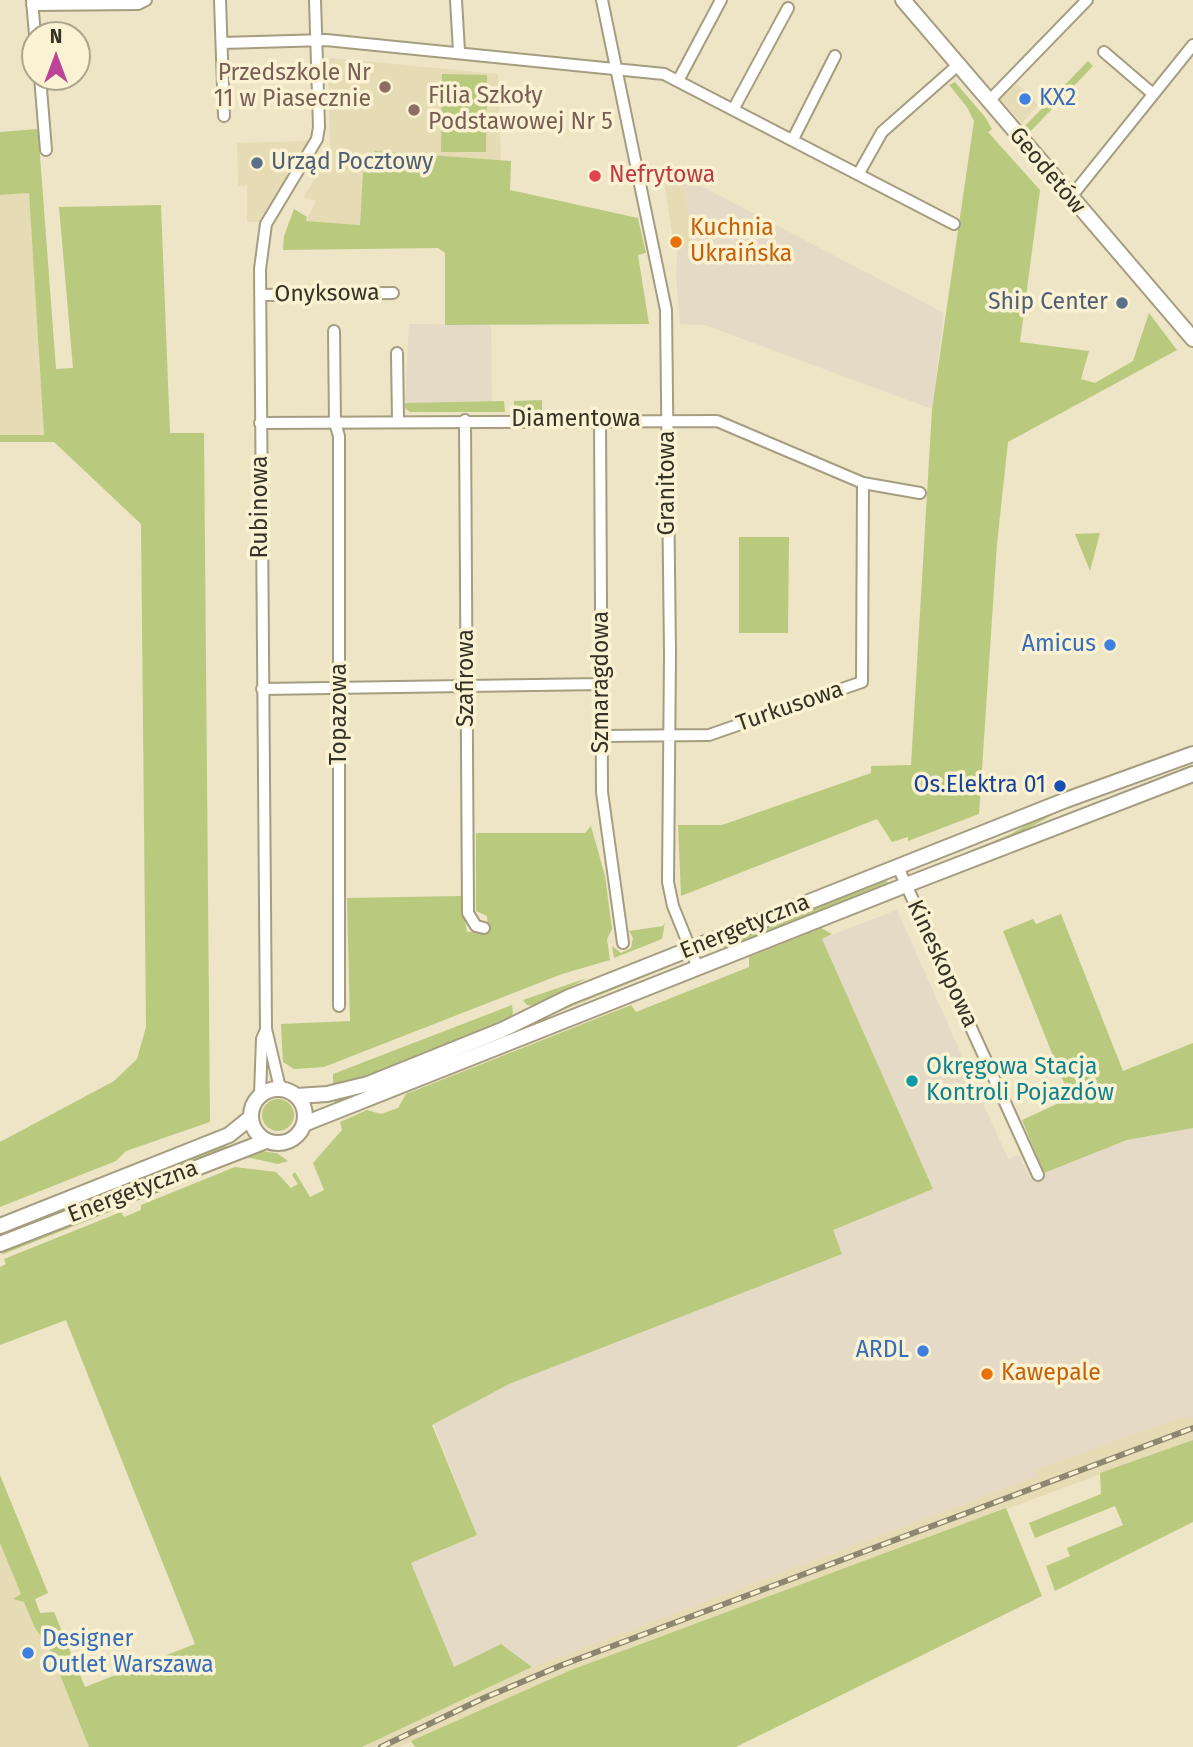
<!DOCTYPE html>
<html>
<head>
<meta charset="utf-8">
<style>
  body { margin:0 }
  #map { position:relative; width:1193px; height:1747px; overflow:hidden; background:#ede5c6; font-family:"Fira Sans",sans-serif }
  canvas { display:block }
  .north { position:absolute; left:21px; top:21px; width:70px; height:70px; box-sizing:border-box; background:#faf2d2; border:2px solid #aba58d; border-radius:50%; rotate:0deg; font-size:19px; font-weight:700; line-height:28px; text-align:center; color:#343125 }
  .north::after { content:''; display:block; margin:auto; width:24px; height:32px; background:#bd4498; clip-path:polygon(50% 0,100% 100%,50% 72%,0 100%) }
</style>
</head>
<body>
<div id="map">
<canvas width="1193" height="1747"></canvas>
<div class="north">N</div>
</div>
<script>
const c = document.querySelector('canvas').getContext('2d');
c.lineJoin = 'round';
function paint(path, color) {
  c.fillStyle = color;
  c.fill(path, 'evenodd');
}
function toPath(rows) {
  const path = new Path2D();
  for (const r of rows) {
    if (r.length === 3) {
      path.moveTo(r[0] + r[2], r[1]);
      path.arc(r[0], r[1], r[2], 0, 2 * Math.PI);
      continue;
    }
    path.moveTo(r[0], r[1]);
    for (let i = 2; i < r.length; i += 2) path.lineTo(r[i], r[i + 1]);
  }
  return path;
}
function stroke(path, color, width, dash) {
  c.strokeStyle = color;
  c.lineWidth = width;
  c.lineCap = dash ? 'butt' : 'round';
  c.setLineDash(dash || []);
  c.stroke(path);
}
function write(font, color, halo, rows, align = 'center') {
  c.font = font + ' "Fira Sans",sans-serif';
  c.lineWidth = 7;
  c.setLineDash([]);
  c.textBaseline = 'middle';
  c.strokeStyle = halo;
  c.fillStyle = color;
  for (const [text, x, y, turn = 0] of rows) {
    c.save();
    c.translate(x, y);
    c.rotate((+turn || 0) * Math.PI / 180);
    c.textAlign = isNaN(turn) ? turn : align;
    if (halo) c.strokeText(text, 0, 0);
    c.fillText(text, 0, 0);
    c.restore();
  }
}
paint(toPath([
  [331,58,498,74,501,161,375,151,373,169,370,173,363,173,360,225,306,221,316,201,303,197,330,156,328,62],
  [1016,83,1038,105,1022,123,1000,99],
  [309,141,260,222,247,222,247,186,238,186,237,143],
  [662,166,682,176,693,244,674,247],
  [29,193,44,435,0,435,0,195],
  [1179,1418,1193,1418,1193,1440,571,1670,399,1747,362,1747,532,1667,1037,1476,1035,1470],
  [0,1513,40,1614,94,1747,0,1747]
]), '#e5dbb4');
paint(toPath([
  [682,176,944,313,932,409,705,325,680,324,676,275,678,246,693,244],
  [409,324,491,325,492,402,405,403],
  [897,910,1008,1159,1019,1155,1030,1178,1127,1140,1193,1128,1193,1418,1179,1418,1036,1470,1037,1476,532,1667,501,1644,454,1667,411,1563,477,1535,421,1393,933,1189,821,939]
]), '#e4dac5');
paint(toPath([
  [1088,61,1093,66,1029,133,1024,127],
  [442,74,487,75,486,152,441,152],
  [955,82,985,117,992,129,988,132,1040,190,1020,342,1089,351,1081,379,1095,383,1133,361,1149,313,1177,350,1008,442,997,544,979,814,908,841,908,837,892,842,877,819,681,896,678,825,722,825,871,773,871,766,911,765,932,409,974,121,967,107,949,85],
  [38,129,56,369,73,368,59,207,161,205,170,433,204,433,210,1122,126,1151,116,1161,0,1207,0,1142,114,1081,137,1059,146,1027,141,524,54,442,0,442,0,435,44,435,29,193,0,195,0,132],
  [375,151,511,161,510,190,638,218,646,253,638,255,649,324,445,325,445,253,438,248,283,250,284,236,294,209,307,217,306,221,360,225,363,172,370,173,373,169],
  [542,400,542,412,514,412,514,401],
  [504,401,505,412,410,412,405,408,405,403],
  [1100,533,1090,571,1075,534],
  [739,537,789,537,788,633,739,633],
  [1132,784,1056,813,1020,833,920,872,1011,834,1045,814],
  [591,826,605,876,612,929,607,939,610,960,562,974,324,1067,294,1069,283,1062,281,1024,350,1021,347,898,461,896,467,932,488,930,487,916,476,911,476,833,585,833],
  [883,880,892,884,725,951,722,943],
  [1061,914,1123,1071,1193,1043,1193,1128,1127,1140,1044,1173,1022,1120,1070,1098,1003,931,1033,919,1036,924],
  [665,922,662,939,614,958,612,946,621,953,631,948,633,938,629,931,663,926],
  [821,928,832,934,822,939,933,1189,833,1230,842,1254,509,1384,432,1425,477,1535,411,1563,454,1667,501,1644,532,1667,362,1747,89,1747,50,1650,34,1626,24,1602,13,1599,21,1594,0,1543,0,1475,48,1593,35,1599,40,1613,54,1612,85,1687,195,1644,66,1320,0,1345,0,1267,6,1264,4,1259,121,1212,124,1217,141,1210,141,1205,235,1167,276,1172,291,1188,298,1184,292,1175,295,1172,310,1197,324,1190,313,1163,342,1130,340,1122,367,1110,381,1114,398,1108,406,1094,631,1005,636,1012,749,967,749,957],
  [673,963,674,965,548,1016,517,1033,335,1104,335,1099,364,1092],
  [587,978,535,1006,527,1005,523,1000],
  [512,1005,513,1013,509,1020,365,1079,333,1087,333,1074],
  [278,1115,16],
  [225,1145,228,1147,0,1238,0,1234],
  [259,1151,277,1153,288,1161,278,1164,246,1157],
  [119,1206,122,1207,1,1255,6,1250],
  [1193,1440,1193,1522,1055,1591,1046,1566,1070,1556,1067,1548,1123,1525,1115,1506,1035,1538,1029,1523,1101,1494,1100,1473],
  [1006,1508,1042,1596,736,1747,415,1747,411,1741,571,1670]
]), '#b9ca7f');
const street = toPath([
  [32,0,35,35],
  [220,0,224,116],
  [456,0,459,51],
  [602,0,666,310,670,654,668,882,673,906,698,968],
  [32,5,138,4,146,0],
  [222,43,326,40,664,74,954,224],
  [1104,52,1153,94],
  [40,77,46,150],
  [679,79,721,0],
  [989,101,1087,0],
  [734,108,788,8],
  [793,139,835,56],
  [859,173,882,132,958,65],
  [1070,198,1193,45],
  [260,295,393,293],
  [334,331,335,423,339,436,339,1006],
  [397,353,398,421],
  [465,420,468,913,476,926,484,928],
  [600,420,602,792,623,943],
  [260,423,717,421,863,483,920,493],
  [262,689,602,684],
  [602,736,709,735,862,682,863,483],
  [898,867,1038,1175],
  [280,1088,266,1029,260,269,266,224,317,139,319,127,315,0],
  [260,1095,262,1039,265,1032]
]);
const secondary = toPath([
  [903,0,1193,339],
  [278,1116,27],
  [297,1096,327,1094,368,1084,502,1030,569,997,1066,800,1193,754],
  [304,1124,906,885,1193,774],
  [0,1226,229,1135,250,1118],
  [0,1244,266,1141]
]);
stroke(street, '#a59d80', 14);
stroke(secondary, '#a59d80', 18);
stroke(street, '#fff', 10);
stroke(secondary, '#fff', 14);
const rail = toPath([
  [381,1747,484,1698,562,1665,1193,1428]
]);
stroke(rail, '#8d8772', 6);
stroke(rail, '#faf2d2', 3.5, [10]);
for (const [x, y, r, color] of [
  [385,87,7,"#8d6e63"],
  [1025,99,7,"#3f7fe0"],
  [414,110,7,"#8d6e63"],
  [257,163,7,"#5c6f8a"],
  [595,176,7,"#e0444e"],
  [676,242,7,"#e8710a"],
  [1122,303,7,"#5c6f8a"],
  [1110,645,7,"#3f7fe0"],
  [1060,786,7,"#1a4fb4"],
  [912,1081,7,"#0f9aa8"],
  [923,1351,7,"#3f7fe0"],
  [987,1374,7,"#e8710a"],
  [28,1653,7,"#3f7fe0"]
]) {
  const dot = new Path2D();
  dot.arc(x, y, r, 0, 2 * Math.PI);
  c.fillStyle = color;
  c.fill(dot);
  stroke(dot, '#faf2d2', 2.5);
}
write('23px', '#785e54', '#faf2d2', [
  ["Przedszkole Nr",371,74],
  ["11 w Piasecznie",371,100],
  ["Filia Szkoły",428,97,"left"],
  ["Podstawowej Nr 5",428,123,"left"]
], 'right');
write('23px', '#366cbe', '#faf2d2', [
  ["KX2",1039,99],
  ["Amicus",1096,645,"right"],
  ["ARDL",909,1351,"right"],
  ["Designer",42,1640],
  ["Outlet Warszawa",42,1666]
], 'left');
write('23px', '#4e5e75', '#faf2d2', [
  ["Urząd Pocztowy",271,163],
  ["Ship Center",1108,303,"right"]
], 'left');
write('23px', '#343125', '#faf2d2', [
  ["Geodetów",1047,171,50],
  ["Onyksowa",327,294,-1],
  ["Diamentowa",576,420],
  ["Granitowa",668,483,-90],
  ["Rubinowa",261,507,-90],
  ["Szafirowa",467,678,-90],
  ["Szmaragdowa",602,682,-90],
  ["Turkusowa",790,707,-19],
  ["Topazowa",340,714,-90],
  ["Energetyczna",745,927,-22],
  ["Kineskopowa",942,964,65],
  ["Energetyczna",133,1192,-21]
]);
write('23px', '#be3a42', '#faf2d2', [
  ["Nefrytowa",609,176]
], 'left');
write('23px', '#c56008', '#faf2d2', [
  ["Kuchnia",690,229],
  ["Ukraińska",690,255],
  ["Kawepale",1001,1374]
], 'left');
write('23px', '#164399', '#faf2d2', [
  ["Os.Elektra 01",1046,786]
], 'right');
write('23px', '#0d838f', '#faf2d2', [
  ["Okręgowa Stacja",926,1068],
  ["Kontroli Pojazdów",926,1094]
], 'left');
</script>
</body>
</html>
